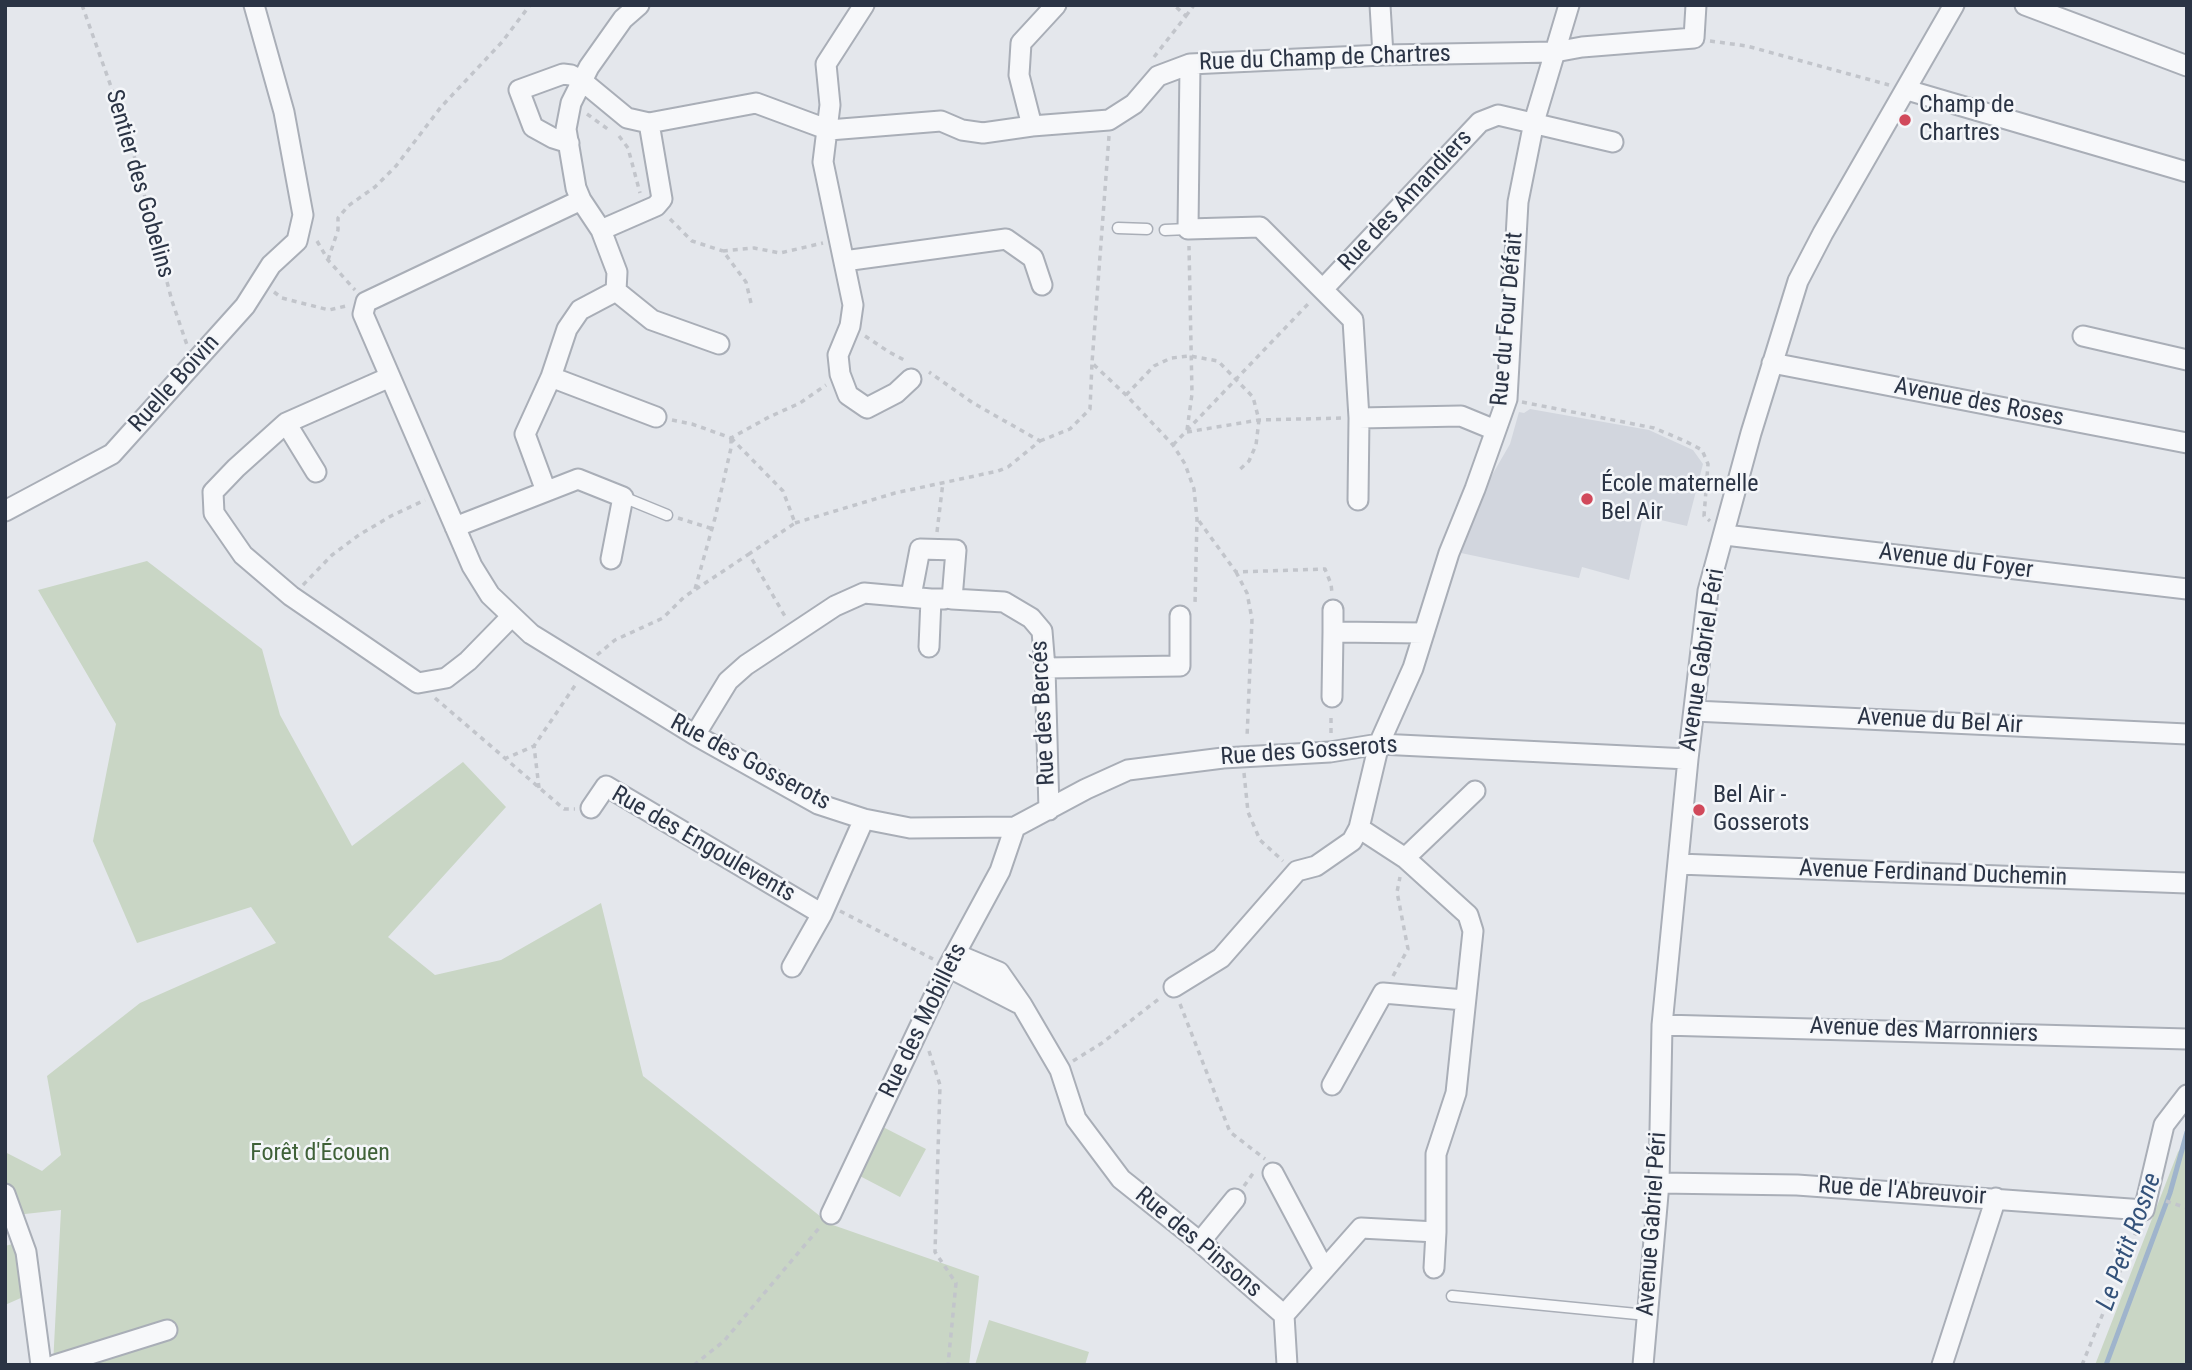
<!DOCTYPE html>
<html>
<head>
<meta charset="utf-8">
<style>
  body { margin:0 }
  #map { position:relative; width:2192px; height:1370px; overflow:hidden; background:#e4e7ec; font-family:"Roboto Condensed",sans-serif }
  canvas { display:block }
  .frame { position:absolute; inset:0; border:7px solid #2b3445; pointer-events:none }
</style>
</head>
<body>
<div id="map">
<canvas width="2192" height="1370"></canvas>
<div class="frame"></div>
</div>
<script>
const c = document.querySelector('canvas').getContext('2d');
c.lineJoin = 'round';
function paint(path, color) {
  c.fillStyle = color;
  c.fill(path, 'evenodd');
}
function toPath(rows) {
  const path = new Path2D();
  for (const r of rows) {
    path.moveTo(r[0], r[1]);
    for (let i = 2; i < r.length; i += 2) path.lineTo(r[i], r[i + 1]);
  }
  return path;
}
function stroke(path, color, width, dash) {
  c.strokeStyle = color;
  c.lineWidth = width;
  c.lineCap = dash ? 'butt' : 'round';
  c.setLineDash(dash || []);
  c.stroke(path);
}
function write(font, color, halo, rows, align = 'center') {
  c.font = font + ' "Roboto Condensed",sans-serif';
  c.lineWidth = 5;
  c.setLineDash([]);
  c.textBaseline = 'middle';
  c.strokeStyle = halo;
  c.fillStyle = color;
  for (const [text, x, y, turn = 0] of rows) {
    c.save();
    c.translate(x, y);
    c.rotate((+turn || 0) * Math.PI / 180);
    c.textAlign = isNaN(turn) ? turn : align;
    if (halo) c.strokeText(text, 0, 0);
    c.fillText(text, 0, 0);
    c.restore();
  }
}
paint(toPath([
  [1530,409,1649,430,1693,450,1703,464,1687,526,1643,516,1629,580,1582,567,1579,578,1461,553,1488,482,1510,444,1519,412,1524,413]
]), '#d2d6de');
paint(toPath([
  [147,561,262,649,280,715,352,846,463,762,506,807,388,937,435,975,501,960,601,903,643,1076,830,1224,979,1276,969,1365,53,1365,61,1210,16,1215,5,1181,5,1152,42,1171,61,1155,47,1076,140,1003,276,943,251,907,137,943,93,841,116,724,38,590],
  [881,1126,926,1149,900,1197,856,1174],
  [2187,1140,2187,1365,2095,1365,2178,1152],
  [20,1242,23,1297,5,1305,5,1246],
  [989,1320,1089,1352,1085,1365,975,1365]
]), '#c9d6c5');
stroke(toPath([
  [2106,1365,2170,1193,2187,1132]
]), '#9fb4cc', 5);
const lane = toPath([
  [1118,228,1147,229],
  [1165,230,1188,229],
  [623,497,667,515],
  [1452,1296,1647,1315]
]);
const street = toPath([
  [639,5,623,19,589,67,571,103,566,129,576,188,581,200,366,302,363,314,472,566,490,595,531,634,695,735,818,804,864,819,910,828,1015,827,1086,789,1128,770,1223,758,1330,752,1379,744,1688,759],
  [864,5,826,64,830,105,823,162,853,305,850,326,838,355,840,374,848,395,867,408,896,393,911,379],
  [1380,5,1383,55],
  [2025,5,2187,66],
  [1190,64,1188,229,1260,227,1353,320,1359,418,1358,500],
  [1907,90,2187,172],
  [1032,126,1019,75,1021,43,1056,5],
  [569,143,553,138,533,127,519,90,563,74,571,75,581,80,627,118,649,123,756,103,829,130,941,121,962,130,983,133,1032,126,1109,120,1134,104,1158,76,1190,64,1383,55,1555,52,1582,47,1694,38,1696,5],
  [601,230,656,206,662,199,649,123],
  [844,261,1006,239,1033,258,1042,285],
  [1323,289,1480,122,1498,115,1613,142],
  [616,291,652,320,719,344],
  [2083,336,2187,360],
  [1772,363,2187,443],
  [551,377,656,417],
  [1359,418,1461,416,1495,430],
  [286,423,236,468,213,492,214,513,243,555,291,596,418,683,446,678,468,661,511,617],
  [316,472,286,423,390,377],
  [546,491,525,434,551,377,567,329,580,310,616,291,617,272,601,230,581,200],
  [5,511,112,454,245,306,271,265,297,241,303,215,284,112,254,5],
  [455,527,578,479,623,497,611,559],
  [1725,535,2187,589],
  [911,596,920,549,956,550,952,599,1004,602,1031,618,1042,631,1045,668,1049,810],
  [1333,632,1333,610],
  [929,647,931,599,944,599],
  [1045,668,1180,666,1180,616],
  [1332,697,1333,632,1424,633],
  [1694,711,2187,734],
  [695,735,728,681,746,665,835,606,864,593,931,599],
  [591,808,606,786,822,914],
  [1405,858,1475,791],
  [1678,864,2187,883],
  [956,954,999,972,1022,1005,1060,1070,1076,1119,1121,1179,1200,1242,1284,1315],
  [792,967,822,914,864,819],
  [948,967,1018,1003],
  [1174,987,1221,958,1297,871,1316,866,1352,841,1359,828],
  [1662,1025,2187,1039],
  [1332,1085,1383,993,1464,1000],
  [1273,1173,1324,1269],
  [1659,1183,1797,1185,2144,1210,2164,1125,2187,1095],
  [5,1194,26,1252,41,1365],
  [831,1214,948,967,1000,871,1015,827],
  [1436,1232,1436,1154,1456,1093,1473,931,1468,915,1405,858,1359,828,1379,744,1413,668,1449,553,1475,489,1507,399,1518,202,1534,122,1569,5],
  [1200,1242,1235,1199],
  [1284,1315,1361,1228,1436,1232,1434,1268],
  [1284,1315,1287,1365],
  [55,1365,167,1330],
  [1643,1365,1659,1183,1662,1025,1688,759,1708,591,1751,433,1798,281,1823,233,1954,5],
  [1942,1365,1996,1198]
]);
stroke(lane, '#a9aeb7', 13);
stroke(street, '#a9aeb7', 23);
stroke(toPath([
  [82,5,130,140,172,301,187,345],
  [1186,16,1194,5],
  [1710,41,1747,46,1889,85],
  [1154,57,1186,16,1174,5],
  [587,114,609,130],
  [619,136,628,148,640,193],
  [1109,136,1092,363,1126,395,1173,445,1185,464,1194,489,1197,519,1195,604],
  [670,219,692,241,723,251],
  [317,241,328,260,355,290],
  [328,260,338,230,338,218,348,206,375,187,396,166,441,107,502,42,530,5],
  [274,292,282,298,329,310,346,306],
  [751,303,746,282,723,251,754,248,780,253,823,243],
  [865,336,889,352,906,361],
  [1126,395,1154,366,1171,358,1190,356,1218,361,1253,397,1259,420,1256,445,1249,461,1237,472],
  [1522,402,1654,428,1685,441,1702,450,1708,464,1704,516,1710,521],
  [672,420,692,424,731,438,769,417,800,403,826,385],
  [1187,430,1192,394,1189,246],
  [1187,432,1259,420,1343,418],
  [731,438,783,491,795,523,749,554],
  [1040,441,1070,429,1090,409,1092,363],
  [1173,445,1309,303],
  [678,518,713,529],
  [1199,521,1236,572,1325,569,1331,584,1332,593],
  [795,523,895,493,998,471,1008,467,1040,441,973,403,929,372],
  [937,532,943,482],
  [1236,572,1247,593,1252,619,1247,738],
  [303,585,332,555,359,535,391,516,425,500],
  [695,589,715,518,731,448,731,438],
  [597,655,615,640,663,618,684,597,749,554,786,618],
  [435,698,564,809,575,809],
  [1331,733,1331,713],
  [504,759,534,746],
  [1244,773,1248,812,1260,840,1283,861],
  [539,788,534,746,576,684],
  [840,911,933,959],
  [1393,976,1408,949,1397,892,1400,877],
  [1180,1004,1230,1132,1265,1159],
  [929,1051,940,1085,935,1252,956,1283,948,1365],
  [1073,1061,1102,1043,1160,998],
  [1244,1186,1254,1172],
  [2166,1201,2187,1208],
  [694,1365,724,1341,820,1227],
  [2082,1365,2138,1227]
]), '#c2c5cb', 3.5, [5, 5]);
stroke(lane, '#f7f8fa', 10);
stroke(street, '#f7f8fa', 19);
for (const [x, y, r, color] of [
  [1905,120,7,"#d1495b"],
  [1587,499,7,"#d1495b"],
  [1699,810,7,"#d1495b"]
]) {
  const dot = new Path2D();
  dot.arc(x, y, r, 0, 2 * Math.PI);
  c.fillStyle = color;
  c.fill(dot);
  stroke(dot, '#f4f6f9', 2.5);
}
write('24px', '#2b3445', '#f4f6f9', [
  ["Rue du Champ de Chartres",1325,59,-2],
  ["Sentier des Gobelins",139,184,74],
  ["Rue des Amandiers",1406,201,-47],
  ["Rue du Four Défait",1508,319,-85],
  ["Ruelle Boivin",175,384,-48],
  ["Avenue des Roses",1979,403,11],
  ["Avenue du Foyer",1956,562,7],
  ["Avenue Gabriel Péri",1703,660,-81],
  ["Rue des Bercés",1044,713,-93],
  ["Avenue du Bel Air",1940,722,3],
  ["Rue des Gosserots",1309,752,-4],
  ["Rue des Gosserots",750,763,28],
  ["Rue des Engoulevents",703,845,30],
  ["Avenue Ferdinand Duchemin",1933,874,2],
  ["Rue des Mobillets",924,1021,-64],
  ["Avenue des Marronniers",1924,1031,2],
  ["Rue de l'Abreuvoir",1902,1192,4],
  ["Avenue Gabriel Péri",1653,1224,-86],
  ["Rue des Pinsons",1198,1243,40]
]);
write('24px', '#2b3445', '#f4f6f9', [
  ["Champ de",1919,106],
  ["Chartres",1919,134],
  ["École maternelle",1601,485],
  ["Bel Air",1601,513],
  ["Bel Air -",1713,796],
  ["Gosserots",1713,824]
], 'left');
write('24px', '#3f6138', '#f4f6f9', [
  ["Forêt d'Écouen",320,1154]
]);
write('italic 26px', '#34527a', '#f4f6f9', [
  ["Le Petit Rosne",2130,1242,-70]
]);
</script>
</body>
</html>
